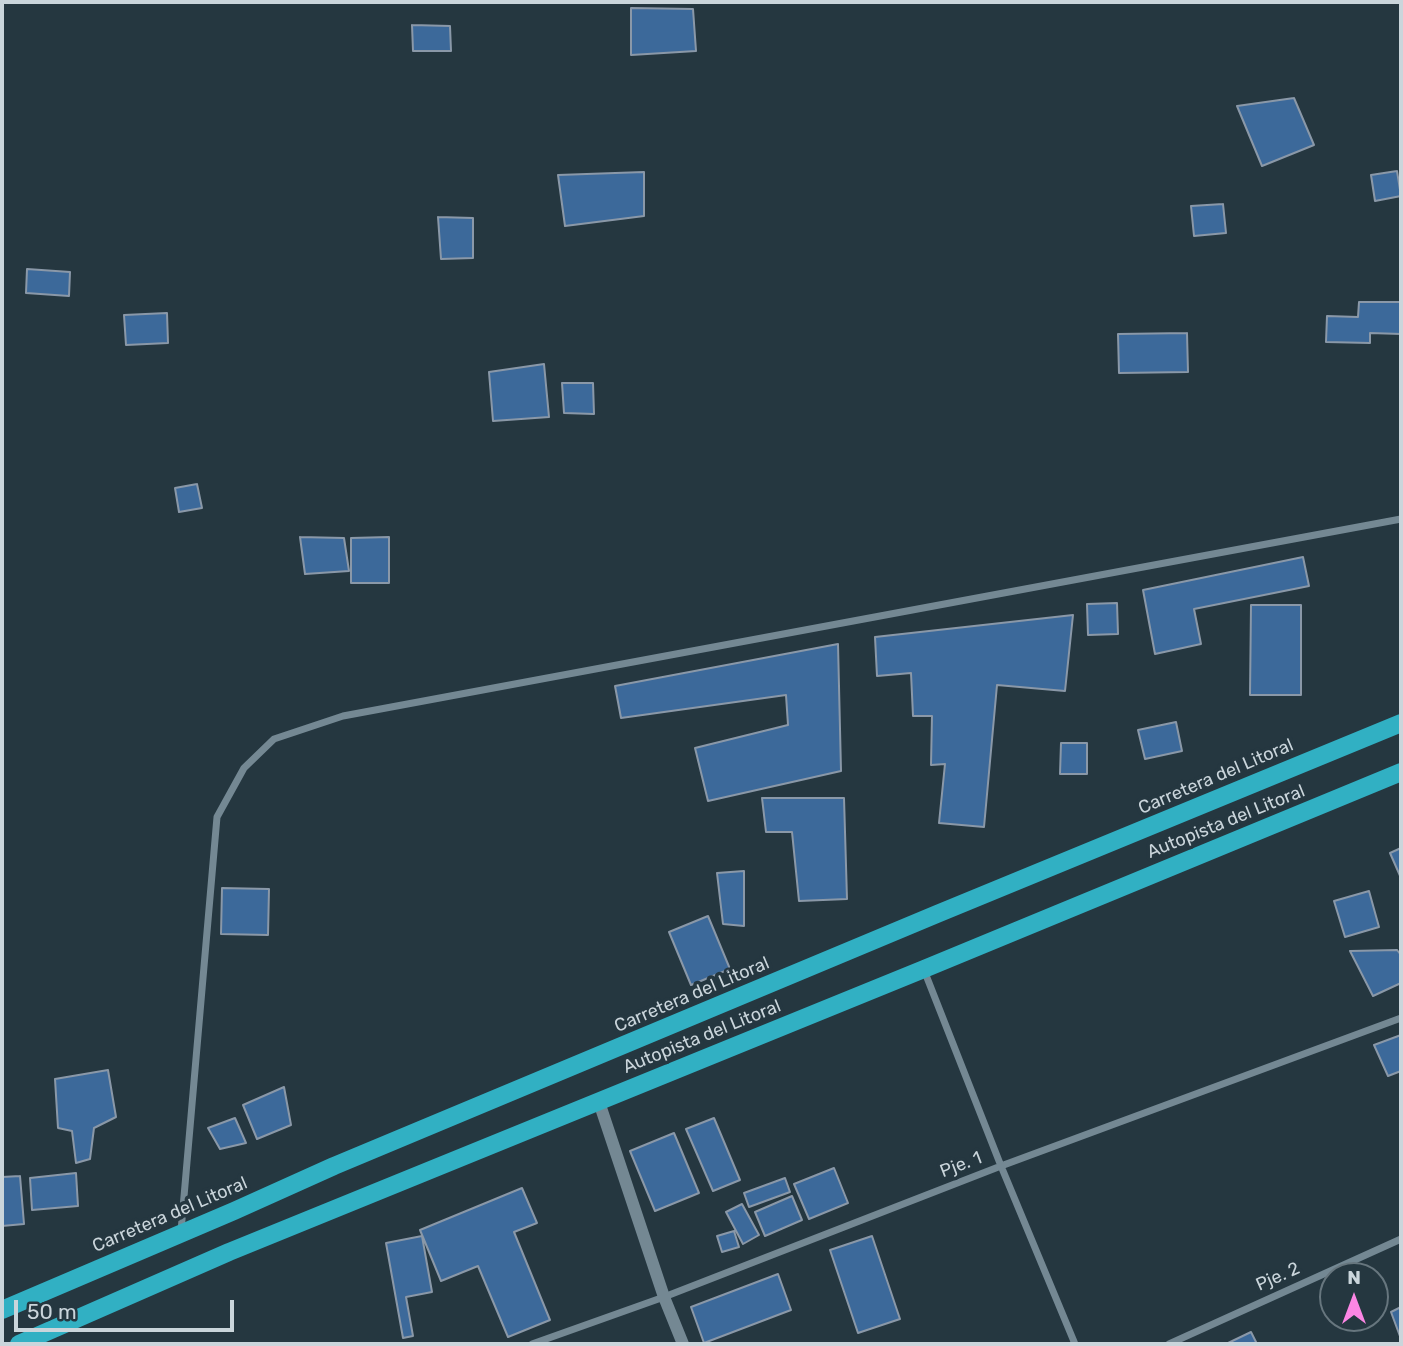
<!DOCTYPE html>
<html>
<head>
<meta charset="utf-8">
<style>
  body { margin:0 }
  #map { position:relative; width:1403px; height:1346px; overflow:hidden; background:#253740; font-family:Rubik,sans-serif }
  canvas { display:block }
  .frame { position:absolute; inset:0; border:4px solid #cad5db; pointer-events:none }
  .north { position:absolute; left:1319px; top:1262px; width:70px; height:70px; box-sizing:border-box; background:#253740; border:2px solid #67767e; border-radius:50%; rotate:0deg; font-size:19px; font-weight:700; line-height:28px; text-align:center; color:#cad5db }
  .north::after { content:''; display:block; margin:auto; width:24px; height:32px; background:#fc86e4; clip-path:polygon(50% 0,100% 100%,50% 72%,0 100%) }
  .scale { position:absolute; left:14px; top:1300px; width:220px; height:32px; box-sizing:border-box; border:4px solid #cad5db; border-top:0; padding-left:9px; font-size:21px; line-height:24px; white-space:nowrap; color:#cad5db; -webkit-text-stroke:5px #253740; paint-order:stroke }
</style>
</head>
<body>
<div id="map">
<canvas width="1403" height="1346"></canvas>
<div class="frame"></div>
<div class="north">N</div>
<div class="scale">50 m</div>
</div>
<script>
const c = document.querySelector('canvas').getContext('2d');
c.lineJoin = 'round';
function paint(path, color) {
  c.fillStyle = color;
  c.fill(path, 'evenodd');
}
function toPath(rows) {
  const path = new Path2D();
  for (const r of rows) {
    path.moveTo(r[0], r[1]);
    for (let i = 2; i < r.length; i += 2) path.lineTo(r[i], r[i + 1]);
  }
  return path;
}
function stroke(path, color, width, dash) {
  c.strokeStyle = color;
  c.lineWidth = width;
  c.lineCap = dash ? 'butt' : 'round';
  c.setLineDash(dash || []);
  c.stroke(path);
}
function write(font, color, halo, rows, align = 'center') {
  c.font = font + ' Rubik,sans-serif';
  c.lineWidth = 7;
  c.setLineDash([]);
  c.textBaseline = 'middle';
  c.strokeStyle = halo;
  c.fillStyle = color;
  for (const [text, x, y, turn = 0] of rows) {
    c.save();
    c.translate(x, y);
    c.rotate((+turn || 0) * Math.PI / 180);
    c.textAlign = isNaN(turn) ? turn : align;
    if (halo) c.strokeText(text, 0, 0);
    c.fillText(text, 0, 0);
    c.restore();
  }
}
const building = toPath([
  [631,8,693,9,696,51,631,55,631,8],
  [412,25,450,26,451,51,413,51,412,25],
  [1294,98,1314,145,1262,166,1237,106,1294,98],
  [1397,171,1401,196,1375,201,1371,175,1397,171],
  [644,172,644,216,565,226,558,175,644,172],
  [1223,204,1226,233,1194,236,1191,206,1223,204],
  [438,217,473,218,473,258,441,259,438,217],
  [27,269,70,272,69,296,26,293,27,269],
  [1359,302,1401,302,1401,334,1370,333,1370,343,1326,342,1327,316,1358,317,1359,302],
  [167,313,168,343,126,345,124,315,167,313],
  [1187,333,1188,372,1119,373,1118,334,1187,333],
  [544,364,549,417,493,421,489,372,544,364],
  [562,383,593,383,594,414,564,413,562,383],
  [197,484,202,508,179,512,175,488,197,484],
  [300,537,344,538,349,571,305,574,300,537],
  [389,537,389,583,351,583,351,538,389,537],
  [1303,557,1309,586,1194,609,1201,644,1155,654,1143,590,1303,557],
  [1117,603,1118,634,1088,635,1087,604,1117,603],
  [1251,605,1301,605,1301,695,1250,695,1251,605],
  [1073,615,1065,691,997,685,984,827,939,823,945,764,931,765,932,716,913,716,911,673,877,676,875,637,1073,615],
  [838,644,841,771,708,801,695,748,788,725,786,695,621,718,615,686,838,644],
  [1176,722,1182,751,1145,759,1138,730,1176,722],
  [1061,743,1087,743,1087,774,1060,774,1061,743],
  [762,798,844,798,847,899,799,901,792,832,766,832,762,798],
  [1401,848,1401,878,1390,853,1401,848],
  [744,871,744,926,723,924,717,873,744,871],
  [222,888,269,889,268,935,221,934,222,888],
  [1369,891,1379,927,1345,937,1334,901,1369,891],
  [708,916,730,969,691,985,669,932,708,916],
  [1397,950,1401,955,1401,983,1373,996,1350,951,1397,950],
  [1401,1035,1401,1071,1388,1076,1374,1045,1401,1035],
  [108,1070,116,1117,94,1128,90,1159,76,1163,72,1131,58,1128,55,1079,108,1070],
  [284,1087,291,1125,257,1139,243,1105,284,1087],
  [235,1118,246,1143,220,1149,208,1128,235,1118],
  [714,1118,740,1180,713,1191,686,1129,714,1118],
  [674,1133,699,1193,655,1211,630,1151,674,1133],
  [834,1168,848,1203,809,1219,794,1184,834,1168],
  [76,1173,78,1206,32,1210,30,1178,76,1173],
  [20,1176,24,1224,2,1226,2,1177,20,1176],
  [785,1178,790,1192,749,1207,744,1193,785,1178],
  [522,1188,537,1223,514,1232,550,1320,508,1337,478,1266,441,1281,420,1230,522,1188],
  [792,1196,802,1220,765,1236,755,1212,792,1196],
  [742,1204,759,1235,743,1244,726,1212,742,1204],
  [734,1231,739,1247,722,1252,717,1236,734,1231],
  [422,1236,432,1292,406,1297,413,1336,403,1338,386,1243,422,1236],
  [872,1236,900,1319,858,1333,830,1250,872,1236],
  [778,1274,791,1310,704,1343,691,1307,778,1274],
  [1401,1307,1401,1339,1391,1312,1401,1307],
  [1251,1332,1257,1344,1226,1344,1251,1332]
]);
paint(building, '#3c699a');
stroke(building, '#8a98a8', 2);
stroke(toPath([
  [924,970,1001,1166,1075,1344],
  [181,1231,217,817,244,768,274,739,343,716,1401,519],
  [532,1344,664,1297,1001,1166,1401,1018],
  [1169,1344,1401,1239]
]), '#748893', 7);
stroke(toPath([
  [599,1102,664,1297,683,1344]
]), '#748893', 12);
stroke(toPath([
  [2,1310,234,1211,334,1166,937,914,1401,723],
  [19,1344,229,1252,924,969,1401,772]
]), '#31b0c3', 18);
write('18px', '#cad5db', '#253740', [
  ["Carretera del Litoral",1216,777,-23],
  ["Autopista del Litoral",1226,822,-22],
  ["Carretera del Litoral",692,995,-23],
  ["Autopista del Litoral",702,1037,-22],
  ["Pje. 1",961,1165,-21],
  ["Carretera del Litoral",170,1215,-23],
  ["Pje. 2",1278,1277,-24]
]);
</script>
</body>
</html>
